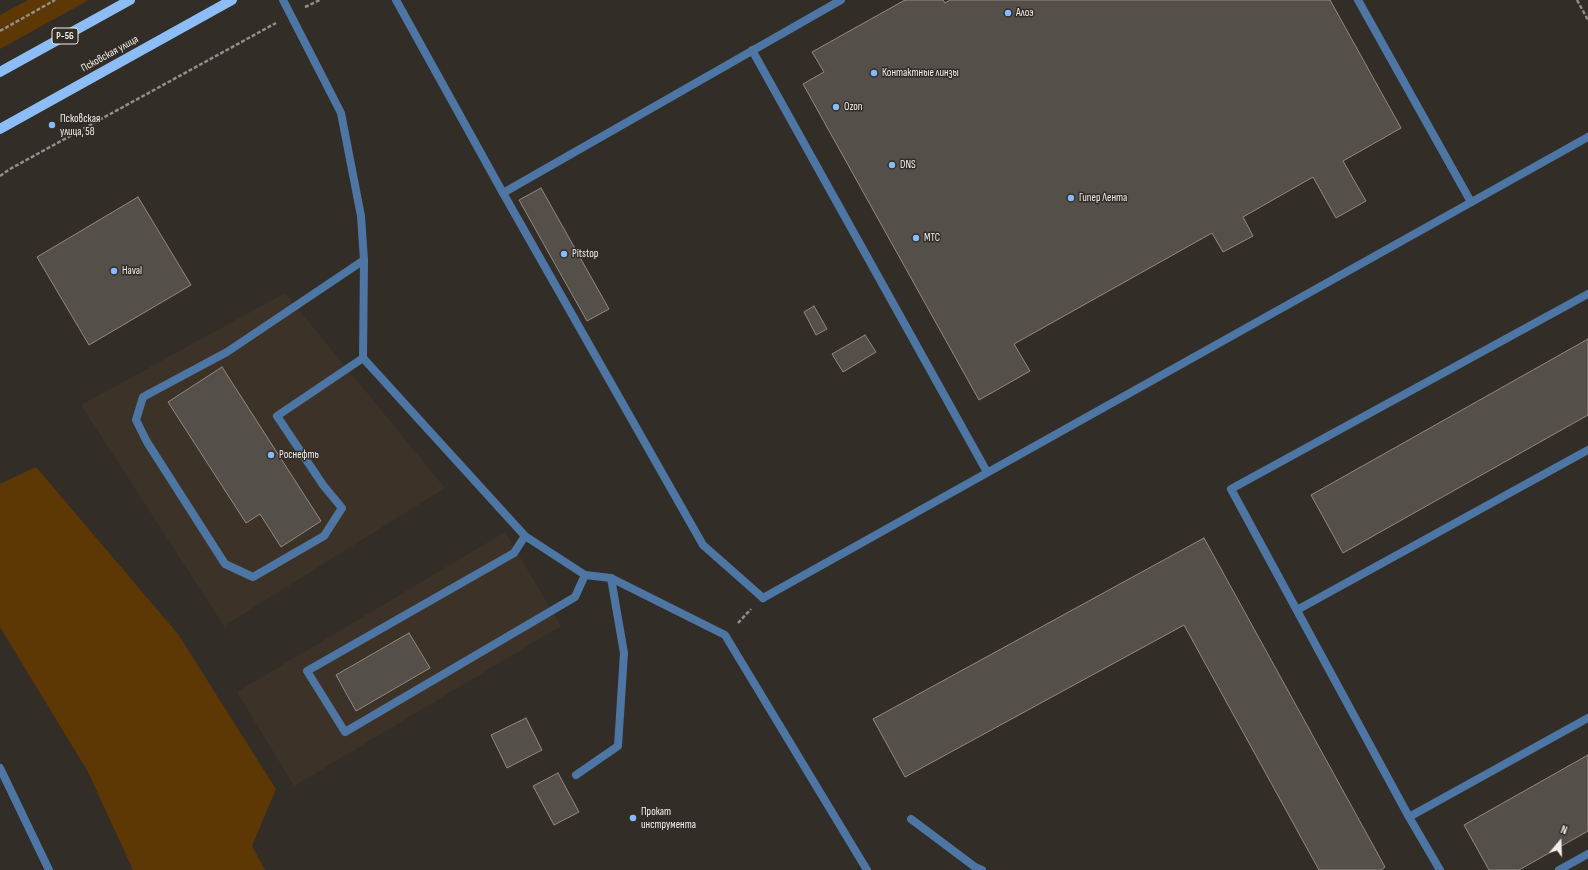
<!DOCTYPE html>
<html>
<head>
<meta charset="utf-8">
<style>
  body { margin:0 }
  #map { position:relative; width:1588px; height:870px; overflow:hidden; background:#322d27; font-family:"Sofia Sans Condensed",sans-serif }
  canvas { display:block }
  .north { position:absolute; left:1540px; top:822px; width:40px; height:40px; -webkit-text-stroke:3px #322d27; paint-order:stroke; rotate:19deg; font-size:11px; font-weight:700; line-height:16px; text-align:center; color:#f2eeeb }
  .north::after { content:''; display:block; margin:auto; width:14px; height:18px; background:#f2eeeb; clip-path:polygon(50% 0,100% 100%,50% 72%,0 100%) }
</style>
</head>
<body>
<div id="map">
<canvas width="1588" height="870"></canvas>
<div class="north">N</div>
</div>
<script>
const c = document.querySelector('canvas').getContext('2d');
c.lineJoin = 'round';
function paint(path, color) {
  c.fillStyle = color;
  c.fill(path, 'evenodd');
}
function toPath(rows) {
  const path = new Path2D();
  for (const r of rows) {
    path.moveTo(r[0], r[1]);
    for (let i = 2; i < r.length; i += 2) path.lineTo(r[i], r[i + 1]);
  }
  return path;
}
function stroke(path, color, width, dash) {
  c.strokeStyle = color;
  c.lineWidth = width;
  c.lineCap = dash ? 'butt' : 'round';
  c.setLineDash(dash || []);
  c.stroke(path);
}
function write(font, color, halo, rows, align = 'center') {
  c.font = font + ' "Sofia Sans Condensed",sans-serif';
  c.lineWidth = 3;
  c.setLineDash([]);
  c.textBaseline = 'middle';
  c.strokeStyle = halo;
  c.fillStyle = color;
  for (const [text, x, y, turn = 0] of rows) {
    c.save();
    c.translate(x, y);
    c.rotate((+turn || 0) * Math.PI / 180);
    c.textAlign = isNaN(turn) ? turn : align;
    if (halo) c.strokeText(text, 0, 0);
    c.fillText(text, 0, 0);
    c.restore();
  }
}
paint(toPath([
  [285,293,445,488,224,626,81,405],
  [505,532,561,626,294,786,237,692]
]), '#3d3228');
paint(toPath([
  [28,0,89,0,0,49,0,15],
  [36,467,178,634,276,789,252,846,265,870,133,870,88,772,0,627,0,484]
]), '#5d3704');
const building = toPath([
  [905,0,943,0,945,3,950,0,1330,0,1401,128,1343,161,1366,201,1336,218,1313,177,1243,217,1253,236,1223,252,1212,233,1014,344,1030,371,979,400,803,84,824,72,812,52,905,0],
  [541,188,609,309,587,321,519,200,541,188],
  [138,197,191,285,89,345,37,257,138,197],
  [814,306,827,329,816,335,804,312,814,306],
  [865,335,876,352,843,372,832,354,865,335],
  [1588,339,1588,415,1343,553,1311,495,1588,339],
  [222,367,321,521,281,547,260,514,246,523,168,402,222,367],
  [1204,538,1385,867,1381,870,1319,870,1184,625,905,777,873,719,1204,538],
  [409,633,430,668,356,711,336,675,409,633],
  [526,718,542,750,507,768,491,735,526,718],
  [1588,755,1588,831,1519,870,1489,870,1464,825,1588,755],
  [558,773,579,812,554,825,533,786,558,773]
]);
paint(building, '#554f49');
stroke(building, '#918a84', 1);
stroke(toPath([
  [1577,0,1588,20],
  [305,7,320,0],
  [0,31,55,0],
  [0,176,10,169,276,23],
  [738,623,751,609]
]), '#928e89', 2.5, [4, 2]);
stroke(toPath([
  [1358,0,1471,202],
  [752,50,987,472],
  [503,193,841,0],
  [363,358,277,416,323,485,342,508,324,536,253,577,225,564,147,442,136,420,143,397,227,352,364,260],
  [525,536,514,553,307,671,345,732,575,597,585,575],
  [763,598,1588,137],
  [1297,610,1588,450],
  [576,775,618,746,624,653,611,578],
  [1409,817,1588,718],
  [911,819,975,867,982,870],
  [1440,870,1409,817,1231,489,1588,294],
  [1559,870,1588,854]
]), '#4e76a4', 8);
stroke(toPath([
  [283,0,341,113,361,216,364,260,363,358,525,536,585,575,611,578,725,635,867,870],
  [396,0,503,193,703,545,763,598],
  [0,768,49,870]
]), '#4e76a4', 8);
stroke(toPath([
  [0,72,130,0],
  [0,129,232,0]
]), '#8cbdf6', 10);
for (const [x, y, r, color] of [
  [1008,13,4,"#85bbfb"],
  [874,73,4,"#85bbfb"],
  [836,107,4,"#85bbfb"],
  [52,125,4,"#85bbfb"],
  [892,165,4,"#85bbfb"],
  [1071,198,4,"#85bbfb"],
  [916,238,4,"#85bbfb"],
  [564,254,4,"#85bbfb"],
  [114,271,4,"#85bbfb"],
  [271,455,4,"#85bbfb"],
  [633,818,4,"#85bbfb"]
]) {
  const dot = new Path2D();
  dot.arc(x, y, r, 0, 2 * Math.PI);
  c.fillStyle = color;
  c.fill(dot);
  stroke(dot, '#322d27', 1.5);
}
for (const [x, y, w] of [
  [65,36,26]
]) {
  const box = new Path2D();
  box.roundRect(x - w / 2, y - 8, w, 16, 3);
  c.fillStyle = '#322d27';
  c.fill(box);
  stroke(box, '#f2eeeb', 1);
}
write('bold 10px', '#f2eeeb', null, [
  ["Р-56",65,36]
]);
write('11px', '#f2eeeb', '#322d27', [
  ["Алоэ",1016,13],
  ["Контактные линзы",882,73],
  ["Ozon",844,107],
  ["Псковская",60,119],
  ["улица, 58",60,132],
  ["DNS",900,165],
  ["Гипер Лента",1079,198],
  ["МТС",924,238],
  ["Pitstop",572,254],
  ["Haval",122,271],
  ["Роснефть",279,455],
  ["Прокат",641,812],
  ["инструмента",641,825]
], 'left');
write('11px', '#f2eeeb', '#322d27', [
  ["Псковская улица",110,54,-29]
]);
</script>
</body>
</html>
